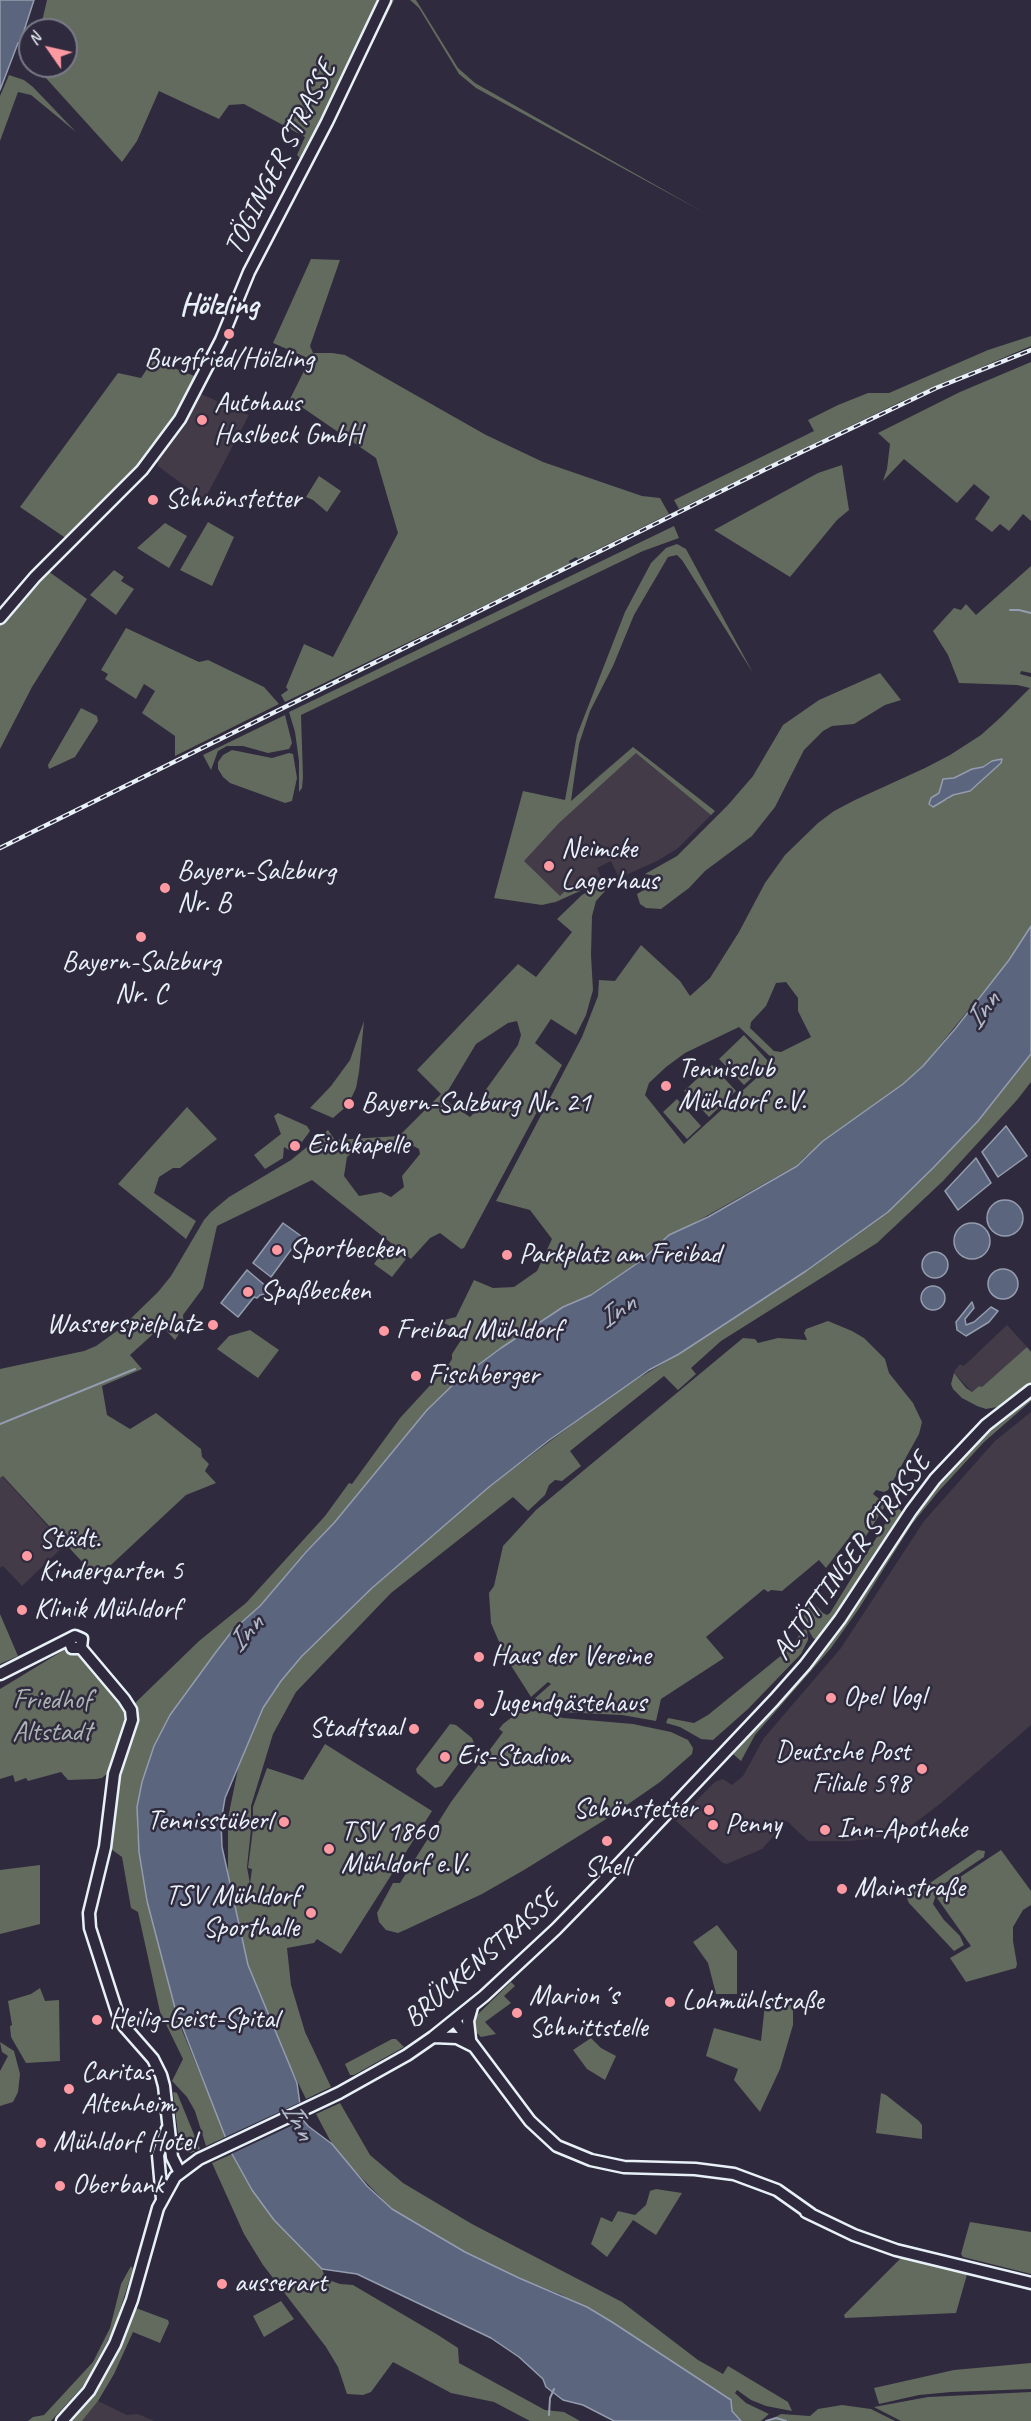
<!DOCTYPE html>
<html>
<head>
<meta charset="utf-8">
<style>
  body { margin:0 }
  #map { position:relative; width:1031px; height:2421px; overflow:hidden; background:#2f2a3d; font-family:Caveat,sans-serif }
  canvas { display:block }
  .north { position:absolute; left:18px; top:18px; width:60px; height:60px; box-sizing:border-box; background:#2f2a3d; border:2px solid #797a88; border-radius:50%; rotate:304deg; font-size:16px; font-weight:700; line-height:24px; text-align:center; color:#e8f1f8 }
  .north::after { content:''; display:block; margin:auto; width:21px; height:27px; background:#ff9aa2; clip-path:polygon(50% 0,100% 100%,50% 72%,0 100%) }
</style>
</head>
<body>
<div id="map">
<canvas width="1031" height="2421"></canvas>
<div class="north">N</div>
</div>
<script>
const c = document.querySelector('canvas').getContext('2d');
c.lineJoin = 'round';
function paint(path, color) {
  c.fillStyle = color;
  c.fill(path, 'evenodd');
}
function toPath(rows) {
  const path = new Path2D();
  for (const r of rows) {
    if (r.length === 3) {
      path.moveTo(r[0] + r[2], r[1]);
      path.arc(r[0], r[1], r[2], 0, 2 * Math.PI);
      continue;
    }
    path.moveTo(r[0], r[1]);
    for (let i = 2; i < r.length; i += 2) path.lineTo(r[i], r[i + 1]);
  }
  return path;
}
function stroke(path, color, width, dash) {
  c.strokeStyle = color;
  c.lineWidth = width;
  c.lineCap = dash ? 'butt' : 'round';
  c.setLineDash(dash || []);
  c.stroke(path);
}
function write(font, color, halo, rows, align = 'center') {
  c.font = font + ' Caveat,sans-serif';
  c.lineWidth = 5;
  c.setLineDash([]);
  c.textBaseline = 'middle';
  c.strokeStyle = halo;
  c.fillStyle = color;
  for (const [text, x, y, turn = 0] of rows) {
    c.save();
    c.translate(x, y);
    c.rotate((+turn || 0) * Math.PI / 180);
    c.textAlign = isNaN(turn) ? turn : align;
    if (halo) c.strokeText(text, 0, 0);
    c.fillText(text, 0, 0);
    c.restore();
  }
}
paint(toPath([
  [201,394,249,415,207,495,201,498,158,466,158,461,183,426],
  [633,747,715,811,677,849,657,861,619,878,611,861,597,868,602,880,555,903,509,864,597,777],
  [1007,1325,1027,1347,982,1387,979,1386,972,1392,954,1373,955,1370,960,1364,963,1366,966,1364],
  [1031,1412,1031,1725,941,1803,907,1829,894,1835,852,1841,808,1841,787,1821,762,1849,727,1864,723,1863,676,1821,715,1782,723,1779,732,1785,743,1776,764,1738,841,1648,924,1521,995,1441],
  [2,1476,65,1545,22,1586,3,1566,0,1568,0,1478],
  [98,2401,127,2415,138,2414,154,2421,82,2421]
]), '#433b48');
paint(toPath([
  [47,0,377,0,303,161,297,155,305,137,244,104,229,105,219,119,159,91,137,141,122,162,35,66,66,66,66,30,40,30],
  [389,0,394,0,322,146,321,145],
  [410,0,416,0,458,68,475,83,703,212,476,88,459,74,419,8],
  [9,75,24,80,33,87,76,132,31,95,18,92,0,141,0,96],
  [311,259,340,260,310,346,313,353,332,353,345,355,486,435,543,462,642,496,660,498,669,514,578,559,576,557,569,561,570,564,285,702,281,695,288,690,286,687,304,644,333,657,398,533,376,458,290,399,310,359,273,343],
  [1031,336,1031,346,900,402,679,509,674,500,814,431,808,420,838,405,868,393,889,393,988,350],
  [153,360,197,377,169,428,136,470,67,539,20,507,118,373,141,378],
  [1031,362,1031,521,1023,514,1009,531,1000,524,992,532,975,519,990,497,974,484,957,503,904,459,883,481,887,469,890,444,878,433,960,392],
  [842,465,849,510,837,520,790,577,714,530,818,473],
  [319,476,341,491,327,512,313,500,306,497],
  [208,522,234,537,212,586,180,570],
  [165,523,187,536,169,568,137,548],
  [674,526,679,538,643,551,301,715,303,777,302,788,299,792,299,761,295,732,289,712],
  [677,544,686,549,753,673,682,560,677,555,668,557,634,615,613,666,590,711,579,744,571,801,633,747,715,811,711,815,636,753,559,823,524,861,560,896,572,884,580,891,555,902,542,905,494,898,523,791,565,800,577,735,625,612,651,563,666,548],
  [1031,566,1031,673,1021,671,1020,674,1031,677,1031,926,1009,960,923,1066,903,1084,806,1156,797,1165,657,1244,642,1260,591,1295,550,1315,458,1380,427,1410,334,1523,305,1552,260,1606,233,1630,170,1715,154,1746,142,1782,137,1829,147,1901,182,2030,226,2137,206,2146,195,2111,187,2097,172,2081,183,2059,160,2012,138,1912,131,1908,122,1857,111,1849,117,1789,136,1726,137,1717,132,1706,199,1641,246,1603,325,1516,349,1483,352,1484,400,1418,447,1367,452,1359,452,1354,463,1337,454,1328,440,1321,456,1317,474,1280,493,1288,514,1287,537,1271,552,1239,530,1210,496,1201,582,1037,598,996,599,980,615,981,641,945,680,981,690,996,710,978,739,932,765,883,785,855,818,823,834,811,855,800,925,768,950,755,981,735,1001,717,1030,688,1017,685,959,683,948,655,933,631,954,608,961,610,966,604,976,615],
  [992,761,1001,763,970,791,953,795,947,800,931,798,939,793,948,778,954,778,972,769,983,767],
  [786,982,798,998,798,1011,811,1037,781,1052,774,1051,750,1028,751,1022,766,1006,776,983],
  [739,1027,775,1061,684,1144,645,1095,649,1083,666,1067,685,1053],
  [114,570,124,577,121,581,134,589,116,615,90,595],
  [48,571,87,599,32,687,0,749,0,625],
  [126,628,199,662,208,660,264,687,279,704,175,756,175,736,142,713,155,691,144,684,136,699,105,679,108,674,101,670],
  [880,673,901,700,885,705,854,724,832,726,823,731,804,750,775,807,752,836,705,871,689,888,661,909,646,908,640,904,637,894,657,882,661,877,645,874,677,856,728,805,753,776,783,725,819,700],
  [81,708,97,716,98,721,75,757,49,769,48,765],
  [285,715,292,743,289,749,268,753,243,746,227,746,218,751,211,770,203,755],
  [232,750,272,758,289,753,293,754,297,778,292,801,285,803,230,783,223,777,218,769,218,762,223,755],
  [605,887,605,891,596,901,592,916,591,955,593,990,586,1015,576,1035,551,1019,535,1043,562,1065,464,1248,461,1249,440,1233,430,1238,411,1259,312,1180,217,1226,203,1288,183,1315,184,1326,175,1340,162,1326,130,1355,142,1369,102,1386,107,1415,130,1429,156,1413,201,1449,202,1457,209,1464,205,1471,216,1483,186,1495,97,1578,3,1476,0,1478,0,1369,84,1351,96,1346,121,1328,158,1292,171,1276,204,1220,211,1212,229,1197,291,1160,328,1130,335,1140,399,1136,441,1094,417,1070,518,964,536,977,572,932,557,919,582,895,589,891],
  [517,1021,521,1035,518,1045,482,1095,474,1113,470,1117,443,1099,476,1044,508,1023],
  [382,1141,396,1144,406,1142,419,1149,420,1154,402,1176,404,1187,391,1197,381,1192,359,1196,344,1176,347,1157,362,1143],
  [364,1021,359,1072,356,1088,348,1105,333,1118,310,1108,331,1086,350,1060],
  [744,1035,769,1062,744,1085,719,1059],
  [1031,1054,1031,1082,1017,1100,943,1181,877,1243,721,1341,691,1368,696,1374,678,1390,664,1376,570,1451,581,1466,562,1481,555,1480,549,1485,545,1495,528,1511,513,1497,391,1593,296,1692,273,1734,251,1806,251,1829,247,1867,250,1884,247,1906,252,1869,248,1868,253,1829,253,1807,267,1768,303,1780,325,1744,432,1811,341,1954,317,1939,314,1943,287,1948,291,1985,305,2032,331,2087,306,2099,284,2054,248,1965,228,1872,228,1818,239,1764,263,1708,281,1681,302,1656,372,1588,489,1487,617,1391,679,1354,888,1212,933,1168,978,1121],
  [712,1065,736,1091,709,1117,684,1091],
  [677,1099,701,1126,687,1139,663,1112],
  [187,1107,217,1139,180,1168,173,1168,159,1177,154,1193,196,1221,186,1239,118,1184],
  [278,1113,307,1126,310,1131,302,1142,297,1139,291,1143,289,1150,284,1147,283,1158,265,1169,254,1155,281,1134,274,1116],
  [387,1245,406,1259,392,1277,374,1264],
  [828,1321,852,1331,864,1338,885,1359,889,1373,913,1403,922,1422,919,1434,888,1490,884,1492,876,1490,873,1494,883,1502,885,1506,864,1539,855,1530,826,1568,819,1560,782,1591,771,1590,768,1592,764,1589,706,1637,724,1658,661,1699,656,1721,622,1715,560,1712,539,1705,533,1700,551,1684,548,1682,531,1697,505,1656,491,1623,489,1593,494,1586,503,1546,536,1510,743,1338,755,1339,758,1343,778,1338,807,1340,804,1333,806,1329],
  [250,1330,279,1350,258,1378,217,1349,229,1336],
  [1027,1347,1031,1352,1031,1384,997,1407,986,1409,977,1406,962,1398,953,1389,951,1384,954,1373,966,1388,972,1392,979,1386,982,1387],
  [1031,1396,1031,1401,984,1442,938,1492,912,1524,858,1610,831,1648,755,1735,741,1761,733,1754,831,1642,855,1608,899,1536,930,1494,990,1429],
  [898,1507,902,1512,833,1621,818,1641,813,1638,803,1620,804,1612,813,1602,823,1613,827,1615,830,1613,883,1527],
  [0,1614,18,1656,0,1664],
  [805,1629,807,1631,808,1640,801,1654,748,1709,713,1740,701,1739,680,1727,666,1723,668,1718,694,1723,708,1715,794,1645,800,1633],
  [64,1650,71,1651,78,1654,114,1697,125,1713,123,1734,110,1771,102,1778,96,1779,68,1780,61,1772,28,1781,26,1778,15,1782,13,1775,0,1779,0,1689],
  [533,1710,563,1718,633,1724,671,1732,688,1740,693,1748,692,1754,660,1782,611,1816,524,1870,482,1894,405,1930,398,1933,386,1930,379,1922,377,1913,393,1883,400,1883,451,1802,503,1732,499,1729,503,1724,516,1714],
  [450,1724,456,1725,472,1738,474,1743,442,1786,435,1788,417,1773,416,1769],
  [978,1850,985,1851,984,1857,938,1888,933,1904,944,1920,960,1936,964,1945,954,1951,909,1903,906,1896,927,1885],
  [1001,1850,1031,1891,1031,1905,1023,1910,1013,1927,1013,1941,1017,1964,1016,1968,966,1982,950,1958,971,1946,937,1898,951,1883],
  [40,1865,40,1924,0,1934,0,1870],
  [717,1925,737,1951,737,1994,716,1994,708,1963,693,1942],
  [511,1982,515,1986,504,1996,511,2003,485,2022,496,2034,481,2037,476,2032,474,2018],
  [40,1988,45,2001,59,2000,60,2061,26,2063,11,2037,10,2026,12,2025,8,2001,31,1994],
  [765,2004,791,2005,793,2007,793,2025,780,2069,760,2112,734,2080,738,2069,706,2056,714,2028,761,2041],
  [591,2038,601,2048,616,2056,605,2080,587,2069,573,2050],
  [392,2039,396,2039,404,2047,354,2075,350,2075,345,2064],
  [0,2042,14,2051,20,2074,18,2092,13,2102,0,2106,0,2071,8,2056,2,2052],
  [173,2092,177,2093,200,2149,191,2153,180,2150],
  [881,2093,886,2095,919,2121,922,2125,922,2139,876,2133],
  [340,2103,370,2155,403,2183,472,2224,622,2302,698,2360,723,2374,728,2366,788,2402,792,2411,766,2406,751,2400,737,2390,735,2393,746,2403,769,2414,761,2421,741,2421,732,2411,731,2400,562,2295,519,2278,465,2252,392,2209,350,2166,332,2144,316,2114],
  [232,2154,252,2190,274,2220,322,2269,326,2279,340,2284,353,2285,438,2335,458,2348,459,2363,545,2410,564,2412,580,2421,530,2421,494,2402,451,2393,393,2362,371,2392,363,2395,347,2394,338,2367,326,2347,263,2265,244,2234,212,2163],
  [656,2189,682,2193,656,2235,633,2220,607,2257,591,2244,601,2217,612,2222,618,2211,635,2215,646,2205,650,2191],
  [970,2222,1031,2232,1031,2274,963,2257,961,2254],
  [902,2257,968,2271,956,2313,845,2318,844,2315],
  [131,2266,133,2269,114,2329,84,2385,51,2421,28,2421,33,2417,44,2415,93,2362,110,2328,121,2284],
  [281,2301,294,2319,264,2337,253,2316],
  [136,2308,168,2320,169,2323,160,2343,133,2332,114,2374,98,2401,82,2421,71,2421,89,2402,107,2373],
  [1031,2363,1031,2389,951,2392,919,2395,879,2404,874,2388,954,2370],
  [1031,2392,1031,2421,901,2421,874,2407,928,2397],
  [842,2405,871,2409,895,2421,768,2421,781,2414,810,2416,818,2409]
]), '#636a5e');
const water = toPath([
  [0,0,34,0,20,43,18,43,0,90,0,0],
  [1002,759,1001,763,970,791,953,795,933,807,929,804,931,798,939,793,943,779,954,778,972,769,983,767,992,761,1002,759],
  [1031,926,1031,1054,978,1121,933,1168,888,1212,806,1271,679,1354,649,1370,548,1441,489,1487,372,1588,302,1656,281,1681,263,1708,225,1798,221,1822,222,1847,248,1965,297,2083,301,2111,303,2120,308,2126,332,2144,367,2186,392,2209,465,2252,519,2278,587,2307,612,2322,731,2400,732,2411,741,2421,614,2421,583,2405,563,2400,546,2387,543,2379,519,2357,491,2338,357,2274,322,2269,274,2220,252,2190,232,2154,175,2008,147,1901,139,1852,137,1807,142,1782,154,1746,170,1715,216,1652,233,1630,260,1606,306,1552,334,1523,427,1410,458,1380,501,1348,563,1307,591,1295,642,1260,669,1235,708,1217,797,1166,823,1141,903,1084,923,1066,955,1029,1009,960,1031,926],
  [1006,1126,1027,1156,998,1177,982,1152,1006,1126],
  [976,1158,991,1183,958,1210,945,1191,976,1158],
  [1005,1218,18],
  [972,1241,18],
  [283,1223,301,1236,271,1277,253,1263,283,1223],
  [935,1265,13],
  [1003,1284,15],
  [247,1270,268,1288,266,1294,260,1295,257,1298,254,1297,238,1317,221,1303,247,1270],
  [933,1298,12],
  [972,1302,974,1308,965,1319,966,1325,974,1322,991,1307,998,1311,989,1322,966,1336,957,1330,956,1322,972,1302]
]);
paint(water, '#5c657e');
stroke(water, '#949daf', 1.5);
paint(toPath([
  [303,2101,306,2119,229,2155,223,2138]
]), '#2f2a3d');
stroke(toPath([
  [1010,610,1019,610,1031,613],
  [0,1424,135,1369],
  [549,2415,550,2398,554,2389],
  [766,2421,776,2418,786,2421]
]), '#949daf', 2);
const secondary = toPath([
  [0,618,35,577,142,470,180,419,221,340,249,272,327,122,385,0],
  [81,1648,124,1699,131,1710,132,1720,114,1774,105,1847,89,1913,90,1928,118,2015,124,2026,153,2059,161,2075,164,2086,172,2157,180,2173],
  [0,1674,75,1636,82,1639,81,1648,72,1648,70,1643,71,1638],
  [455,2021,530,2121,557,2146,591,2160,624,2167,695,2169,734,2174,777,2190,811,2214],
  [434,2037,457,2038,473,2046],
  [470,2039,468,2021,472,2007],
  [162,2199,158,2155,167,2129],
  [806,2212,854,2235,896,2250,1031,2283],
  [62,2421,89,2391,115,2344,132,2300,158,2208,175,2177,199,2159,339,2093,407,2055,433,2037,484,1996,556,1929,601,1883,774,1700,805,1665,840,1619,911,1511,935,1479,986,1425,1031,1390]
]);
stroke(secondary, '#e8f1f8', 15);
stroke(secondary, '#2f2a3d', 10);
const rail = toPath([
  [0,848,766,469,936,388,1031,350]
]);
stroke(rail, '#e8f1f8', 4.5);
stroke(rail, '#2f2a3d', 2, [7]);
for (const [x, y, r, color] of [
  [229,334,6,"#ff9aa2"],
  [202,420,6,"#ff9aa2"],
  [153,500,6,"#ff9aa2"],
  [549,866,6,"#ff9aa2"],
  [165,888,6,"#ff9aa2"],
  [141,937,6,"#ff9aa2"],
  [666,1086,6,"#ff9aa2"],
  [349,1104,6,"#ff9aa2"],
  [295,1146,6,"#ff9aa2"],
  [277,1250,6,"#ff9aa2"],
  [507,1255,6,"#ff9aa2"],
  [248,1292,6,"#ff9aa2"],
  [213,1325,6,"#ff9aa2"],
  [384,1331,6,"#ff9aa2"],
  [416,1376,6,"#ff9aa2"],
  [27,1556,6,"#ff9aa2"],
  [22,1610,6,"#ff9aa2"],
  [479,1657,6,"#ff9aa2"],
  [831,1698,6,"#ff9aa2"],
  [479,1704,6,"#ff9aa2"],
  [414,1729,6,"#ff9aa2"],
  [445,1757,6,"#ff9aa2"],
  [922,1769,6,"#ff9aa2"],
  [709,1810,6,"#ff9aa2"],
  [284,1822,6,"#ff9aa2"],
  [713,1825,6,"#ff9aa2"],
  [825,1830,6,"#ff9aa2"],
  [607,1841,6,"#ff9aa2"],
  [329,1849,6,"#ff9aa2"],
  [842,1889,6,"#ff9aa2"],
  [311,1913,6,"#ff9aa2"],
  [670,2002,6,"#ff9aa2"],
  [517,2013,6,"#ff9aa2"],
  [97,2020,6,"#ff9aa2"],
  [69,2089,6,"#ff9aa2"],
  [41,2143,6,"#ff9aa2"],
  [60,2186,6,"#ff9aa2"],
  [222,2284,6,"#ff9aa2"]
]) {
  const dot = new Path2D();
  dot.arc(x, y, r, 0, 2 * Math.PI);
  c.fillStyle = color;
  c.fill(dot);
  stroke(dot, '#2f2a3d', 2);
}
write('28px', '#e8f1f8', '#2f2a3d', [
  ["TÖGINGER STRASSE",281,158,-63],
  ["ALTÖTTINGER STRASSE",852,1557,-54],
  ["BRÜCKENSTRASSE",482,1959,-41]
]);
write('28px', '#e8f1f8', '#2f2a3d', [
  ["Burgfried/Hölzling",229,360,"center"],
  ["Autohaus",214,404],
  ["Haslbeck GmbH",214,436],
  ["Schnönstetter",165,500],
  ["Neimcke",561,850],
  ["Lagerhaus",561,882],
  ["Bayern-Salzburg",177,872],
  ["Nr. B",177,904],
  ["Bayern-Salzburg",141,963,"center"],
  ["Nr. C",141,995,"center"],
  ["Tennisclub",678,1070],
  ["Mühldorf e.V.",678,1102],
  ["Bayern-Salzburg Nr. 21",361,1104],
  ["Eichkapelle",307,1146],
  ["Sportbecken",289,1250],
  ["Parkplatz am Freibad",519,1255],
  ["Spaßbecken",260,1292],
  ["Wasserspielplatz",201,1325,"right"],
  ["Freibad Mühldorf",396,1331],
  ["Fischberger",428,1376],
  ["Städt.",39,1540],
  ["Kindergarten 5",39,1572],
  ["Klinik Mühldorf",34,1610],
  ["Haus der Vereine",491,1657],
  ["Opel Vogl",843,1698],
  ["Jugendgästehaus",491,1704],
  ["Stadtsaal",402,1729,"right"],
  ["Deutsche Post",910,1753,"right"],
  ["Filiale 598",910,1785,"right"],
  ["Eis-Stadion",457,1757],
  ["Schönstetter",697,1810,"right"],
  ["Tennisstüberl",272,1822,"right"],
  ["Penny",725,1825],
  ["Inn-Apotheke",837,1830],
  ["TSV 1860",341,1833],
  ["Mühldorf e.V.",341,1865],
  ["Shell",607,1868,"center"],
  ["Mainstraße",854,1889],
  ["TSV Mühldorf",299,1897,"right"],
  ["Sporthalle",299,1929,"right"],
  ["Marion´s",529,1997],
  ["Schnittstelle",529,2029],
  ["Lohmühlstraße",682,2002],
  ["Heilig-Geist-Spital",109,2020],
  ["Caritas",81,2073],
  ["Altenheim",81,2105],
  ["Mühldorf Hotel",53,2143],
  ["Oberbank",72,2186],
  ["ausserart",234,2284]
], 'left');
write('28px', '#acb4b3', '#2f2a3d', [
  ["Friedhof",52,1701],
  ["Altstadt",52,1733]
]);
write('bold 30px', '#e8f1f8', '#2f2a3d', [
  ["Hölzling",219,306]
]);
write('italic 30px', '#b0b9c7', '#2f2a3d', [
  ["Inn",983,1011,-54],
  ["Inn",617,1312,-34],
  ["Inn",246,1634,-49],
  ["Inn",297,2121,61]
]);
</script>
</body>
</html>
